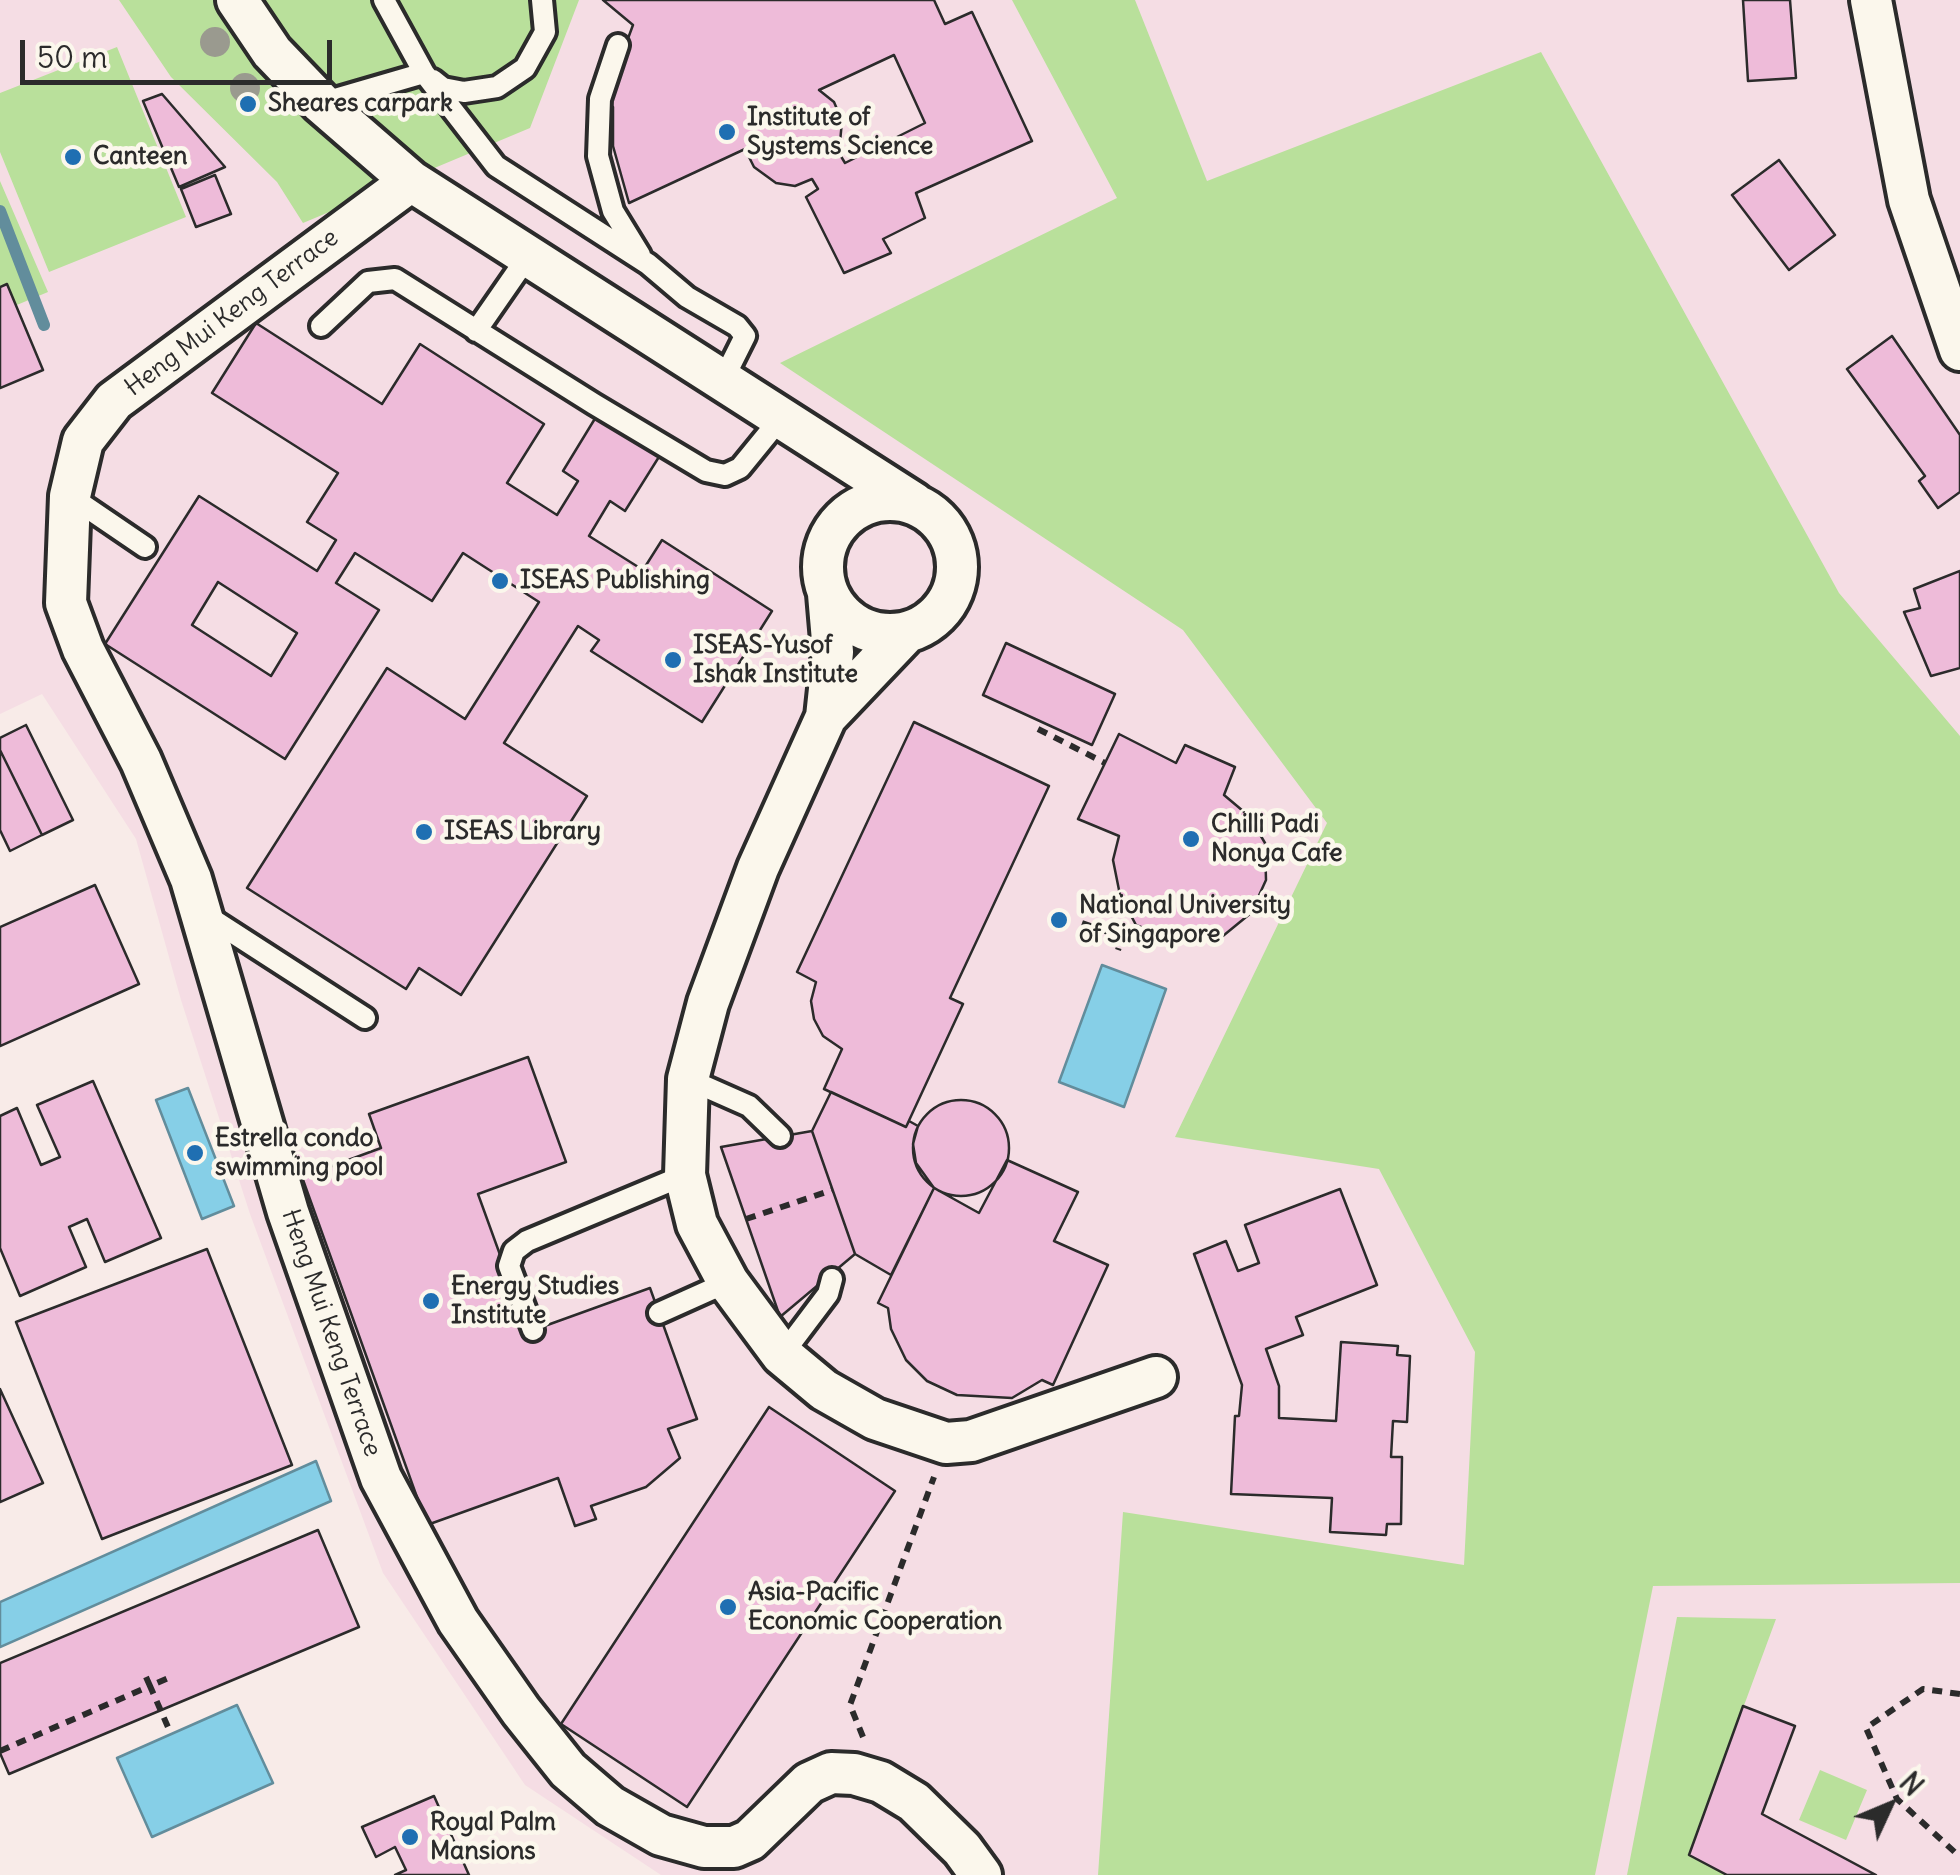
<!DOCTYPE html>
<html>
<head>
<meta charset="utf-8">
<style>
  body { margin:0 }
  #map { position:relative; width:1960px; height:1875px; overflow:hidden; background:#f8ebe8; font-family:Delius,sans-serif }
  canvas { display:block }
  .north { position:absolute; left:1840px; top:1755px; width:100px; height:100px; -webkit-text-stroke:8px #fbf7ec; paint-order:stroke; rotate:46deg; font-size:28px; font-weight:700; line-height:40px; text-align:center; color:#2b2b2b }
  .north::after { content:''; display:block; margin:auto; width:35px; height:45px; background:#2b2b2b; clip-path:polygon(50% 0,100% 100%,50% 72%,0 100%) }
  .scale { position:absolute; left:20px; top:40px; width:312px; height:45px; box-sizing:border-box; border:5px solid #2b2b2b; border-top:0; padding-left:12px; font-size:30px; line-height:35px; white-space:nowrap; color:#2b2b2b; -webkit-text-stroke:8px #fbf7ec; paint-order:stroke }
</style>
</head>
<body>
<div id="map">
<canvas width="1960" height="1875"></canvas>
<div class="north">N</div>
<div class="scale">50 m</div>
</div>
<script>
const c = document.querySelector('canvas').getContext('2d');
c.lineJoin = 'round';
function paint(path, color) {
  c.fillStyle = color;
  c.fill(path, 'evenodd');
}
function toPath(rows) {
  const path = new Path2D();
  for (const r of rows) {
    if (r.length === 3) {
      path.moveTo(r[0] + r[2], r[1]);
      path.arc(r[0], r[1], r[2], 0, 2 * Math.PI);
      continue;
    }
    path.moveTo(r[0], r[1]);
    for (let i = 2; i < r.length; i += 2) path.lineTo(r[i], r[i + 1]);
  }
  return path;
}
function stroke(path, color, width, dash) {
  c.strokeStyle = color;
  c.lineWidth = width;
  c.lineCap = dash ? 'butt' : 'round';
  c.setLineDash(dash || []);
  c.stroke(path);
}
function write(font, color, halo, rows, align = 'center') {
  c.font = font + ' Delius,sans-serif';
  c.lineWidth = 9;
  c.setLineDash([]);
  c.textBaseline = 'middle';
  c.strokeStyle = halo;
  c.fillStyle = color;
  for (const [text, x, y, turn = 0] of rows) {
    c.save();
    c.translate(x, y);
    c.rotate((+turn || 0) * Math.PI / 180);
    c.textAlign = isNaN(turn) ? turn : align;
    if (halo) c.strokeText(text, 0, 0);
    c.fillText(text, 0, 0);
    c.restore();
  }
}
paint(toPath([
  [0,0,1960,0,1960,1875,661,1875,525,1785,383,1573,250,1214,181,1000,136,839,42,694,0,714]
]), '#f5dde4');
paint(toPath([
  [119,0,579,0,530,128,303,223,277,182,171,77],
  [1012,0,1135,0,1207,181,1541,52,1839,593,1960,736,1960,1583,1653,1586,1595,1875,1098,1875,1123,1512,1464,1565,1475,1352,1379,1169,1175,1137,1327,823,1183,630,780,363,1117,198],
  [117,47,186,217,49,272,0,152,0,93],
  [0,181,48,292,0,312],
  [1677,1617,1776,1619,1689,1854,1727,1875,1627,1875],
  [1820,1770,1867,1790,1846,1840,1799,1820]
]), '#b9e09b');
const water = toPath([
  [1102,965,1166,989,1124,1107,1059,1082,1102,965],
  [188,1088,234,1206,202,1219,156,1100,188,1088],
  [316,1461,331,1501,0,1647,0,1602,316,1461],
  [237,1705,273,1783,152,1837,117,1758,237,1705]
]);
paint(water, '#86cfe7');
stroke(water, '#628d9c', 2.5);
stroke(toPath([
  [0,211,44,325]
]), '#628d9c', 12);
const building = toPath([
  [603,0,934,0,945,24,972,12,1032,141,916,193,925,218,883,239,891,253,844,273,806,197,818,189,812,179,795,186,776,183,754,167,745,149,629,203,613,146,613,107,604,103,633,25,603,0],
  [894,55,925,123,845,163,839,153,842,121,834,102,819,90,894,55],
  [1743,0,1790,0,1796,78,1748,81,1743,0],
  [162,94,225,167,179,187,143,101,162,94],
  [1779,160,1835,235,1789,270,1732,195,1779,160],
  [215,175,231,214,196,227,181,189,215,175],
  [7,284,43,370,0,388,0,287,7,284],
  [256,323,382,404,420,344,544,424,507,483,557,515,578,481,563,471,599,412,662,452,625,511,610,501,589,536,643,570,662,540,772,611,702,722,591,651,599,640,578,626,504,743,587,796,461,995,419,968,406,989,247,888,387,668,465,719,539,602,463,553,432,601,355,553,336,583,379,610,285,759,105,644,199,496,317,571,336,540,307,522,338,473,212,393,256,323],
  [218,582,297,633,271,676,192,625,218,582],
  [1892,336,1960,435,1960,492,1938,508,1919,481,1925,476,1847,369,1892,336],
  [1960,571,1960,668,1931,676,1904,612,1920,608,1914,589,1960,571],
  [1006,643,1115,694,1092,745,983,695,1006,643],
  [914,722,1049,786,950,998,963,1004,906,1127,824,1089,842,1049,823,1036,814,1019,811,1001,816,982,797,972,914,722],
  [26,725,73,820,42,835,0,750,0,738,26,725],
  [1119,734,1176,763,1185,745,1235,767,1224,795,1249,816,1265,843,1266,880,1251,913,1218,940,1177,942,1136,925,1120,895,1113,860,1119,836,1078,819,1119,734],
  [0,750,42,835,10,851,0,830,0,750],
  [95,885,139,984,0,1046,0,927,95,885],
  [528,1057,566,1162,478,1194,528,1332,650,1288,697,1419,668,1429,680,1458,646,1487,591,1506,596,1519,575,1526,558,1478,427,1525,302,1177,381,1148,369,1114,528,1057],
  [93,1081,161,1238,105,1262,87,1219,69,1227,86,1267,20,1296,0,1248,0,1116,17,1108,41,1165,60,1157,37,1105,93,1081],
  [831,1092,906,1127,909,1121,918,1126,913,1144,916,1163,934,1188,891,1275,855,1254,812,1131,831,1092],
  [961,1148,48],
  [812,1131,855,1254,780,1317,721,1147,812,1131],
  [1007,1160,1078,1192,1054,1241,1108,1265,1053,1385,1042,1380,1012,1398,957,1395,927,1381,906,1360,891,1329,888,1308,878,1303,934,1188,979,1213,1007,1160],
  [1340,1189,1377,1285,1296,1317,1303,1335,1266,1349,1279,1386,1279,1418,1336,1421,1341,1342,1398,1346,1397,1355,1410,1356,1407,1422,1393,1421,1391,1457,1402,1457,1401,1524,1387,1524,1386,1535,1330,1532,1332,1498,1231,1494,1235,1416,1239,1416,1242,1385,1194,1254,1226,1241,1238,1271,1259,1263,1245,1225,1340,1189],
  [207,1249,292,1465,102,1539,16,1322,207,1249],
  [0,1389,43,1483,0,1502,0,1389],
  [769,1407,895,1491,687,1807,561,1724,769,1407],
  [318,1530,359,1627,9,1774,0,1753,0,1663,318,1530],
  [1743,1706,1795,1726,1762,1814,1876,1875,1727,1875,1689,1855,1743,1706],
  [434,1796,469,1875,395,1875,406,1870,395,1847,376,1857,362,1827,434,1796]
]);
paint(building, '#eebbd9');
stroke(building, '#2b2b2b', 2.5);
const service = toPath([
  [384,0,424,73,496,166,648,264,687,297,737,326,745,336,722,382],
  [618,45,600,99,598,156,613,211,640,255],
  [433,80,443,88,464,92,497,87,525,68,545,32,542,0],
  [321,103,424,73],
  [321,326,368,282,395,279,594,404,706,471,725,475,740,468,780,419],
  [476,331,528,256],
  [70,496,145,547],
  [204,914,365,1018],
  [688,1079,749,1106,780,1136],
  [659,1313,728,1282],
  [533,1330,509,1266,514,1251,527,1241,685,1175],
  [782,1355,828,1294,832,1279]
]);
const minor = toPath([
  [237,0,272,52,321,103,411,181,914,503],
  [1871,0,1909,200,1960,350],
  [411,181,114,401,83,441,70,496,66,603,83,649,141,761,191,879,288,1212,381,1478,458,1621,521,1711,568,1770,610,1806,661,1835,704,1847,734,1847,750,1840,809,1783,831,1773,854,1774,881,1782,914,1802,962,1849,981,1875],
  [890,567,67],
  [828,594,833,652,826,717,758,868,708,1003,688,1079,685,1175,697,1224,728,1282,782,1355,824,1390,875,1419,946,1443,971,1441,1156,1377],
  [826,717,906,633]
]);
stroke(service, '#2b2b2b', 28);
stroke(minor, '#2b2b2b', 48);
stroke(toPath([
  [1038,729,1105,763],
  [1082,923,1122,937,1118,950],
  [746,1219,832,1190],
  [146,1677,150,1686,171,1677],
  [1960,1694,1923,1689,1866,1728,1897,1799,1960,1857],
  [863,1737,850,1705,934,1477],
  [0,1751,150,1686,171,1734]
]), '#2b2b2b', 6, [10, 8]);
stroke(service, '#fbf7ec', 20);
stroke(minor, '#fbf7ec', 40);
c.fillStyle = '#9a9a8f';
for (const [x, y] of [
  [215,42],
  [245,88]
]) {
  c.beginPath();
  c.arc(x, y, 15, 0, 2 * Math.PI);
  c.fill();
}
for (const [x, y, r, color] of [
  [248,104,10,"#1f6fb2"],
  [727,132,10,"#1f6fb2"],
  [73,157,10,"#1f6fb2"],
  [500,581,10,"#1f6fb2"],
  [673,660,10,"#1f6fb2"],
  [424,832,10,"#1f6fb2"],
  [1191,839,10,"#1f6fb2"],
  [1059,920,10,"#1f6fb2"],
  [195,1153,10,"#1f6fb2"],
  [431,1301,10,"#1f6fb2"],
  [728,1607,10,"#1f6fb2"],
  [410,1837,10,"#1f6fb2"]
]) {
  const dot = new Path2D();
  dot.arc(x, y, r, 0, 2 * Math.PI);
  c.fillStyle = color;
  c.fill(dot);
  stroke(dot, '#fbf7ec', 4);
}
write('bold 25px', '#2b2b2b', '#fbf7ec', [
  ["Sheares carpark",268,104],
  ["Institute of",747,118],
  ["Systems Science",747,147],
  ["Canteen",93,157],
  ["ISEAS Publishing",520,581],
  ["ISEAS-Yusof",693,646],
  ["Ishak Institute",693,675],
  ["Chilli Padi",1211,825],
  ["Nonya Cafe",1211,854],
  ["ISEAS Library",444,832],
  ["National University",1079,906],
  ["of Singapore",1079,935],
  ["Estrella condo",215,1139],
  ["swimming pool",215,1168],
  ["Energy Studies",451,1287],
  ["Institute",451,1316],
  ["Asia-Pacific",748,1593],
  ["Economic Cooperation",748,1622],
  ["Royal Palm",430,1823],
  ["Mansions",430,1852]
], 'left');
write('25px', '#2b2b2b', '#fbf7ec', [
  ["Heng Mui Keng Terrace",232,313,-37],
  ["Heng Mui Keng Terrace",331,1333,71]
]);
</script>
</body>
</html>
